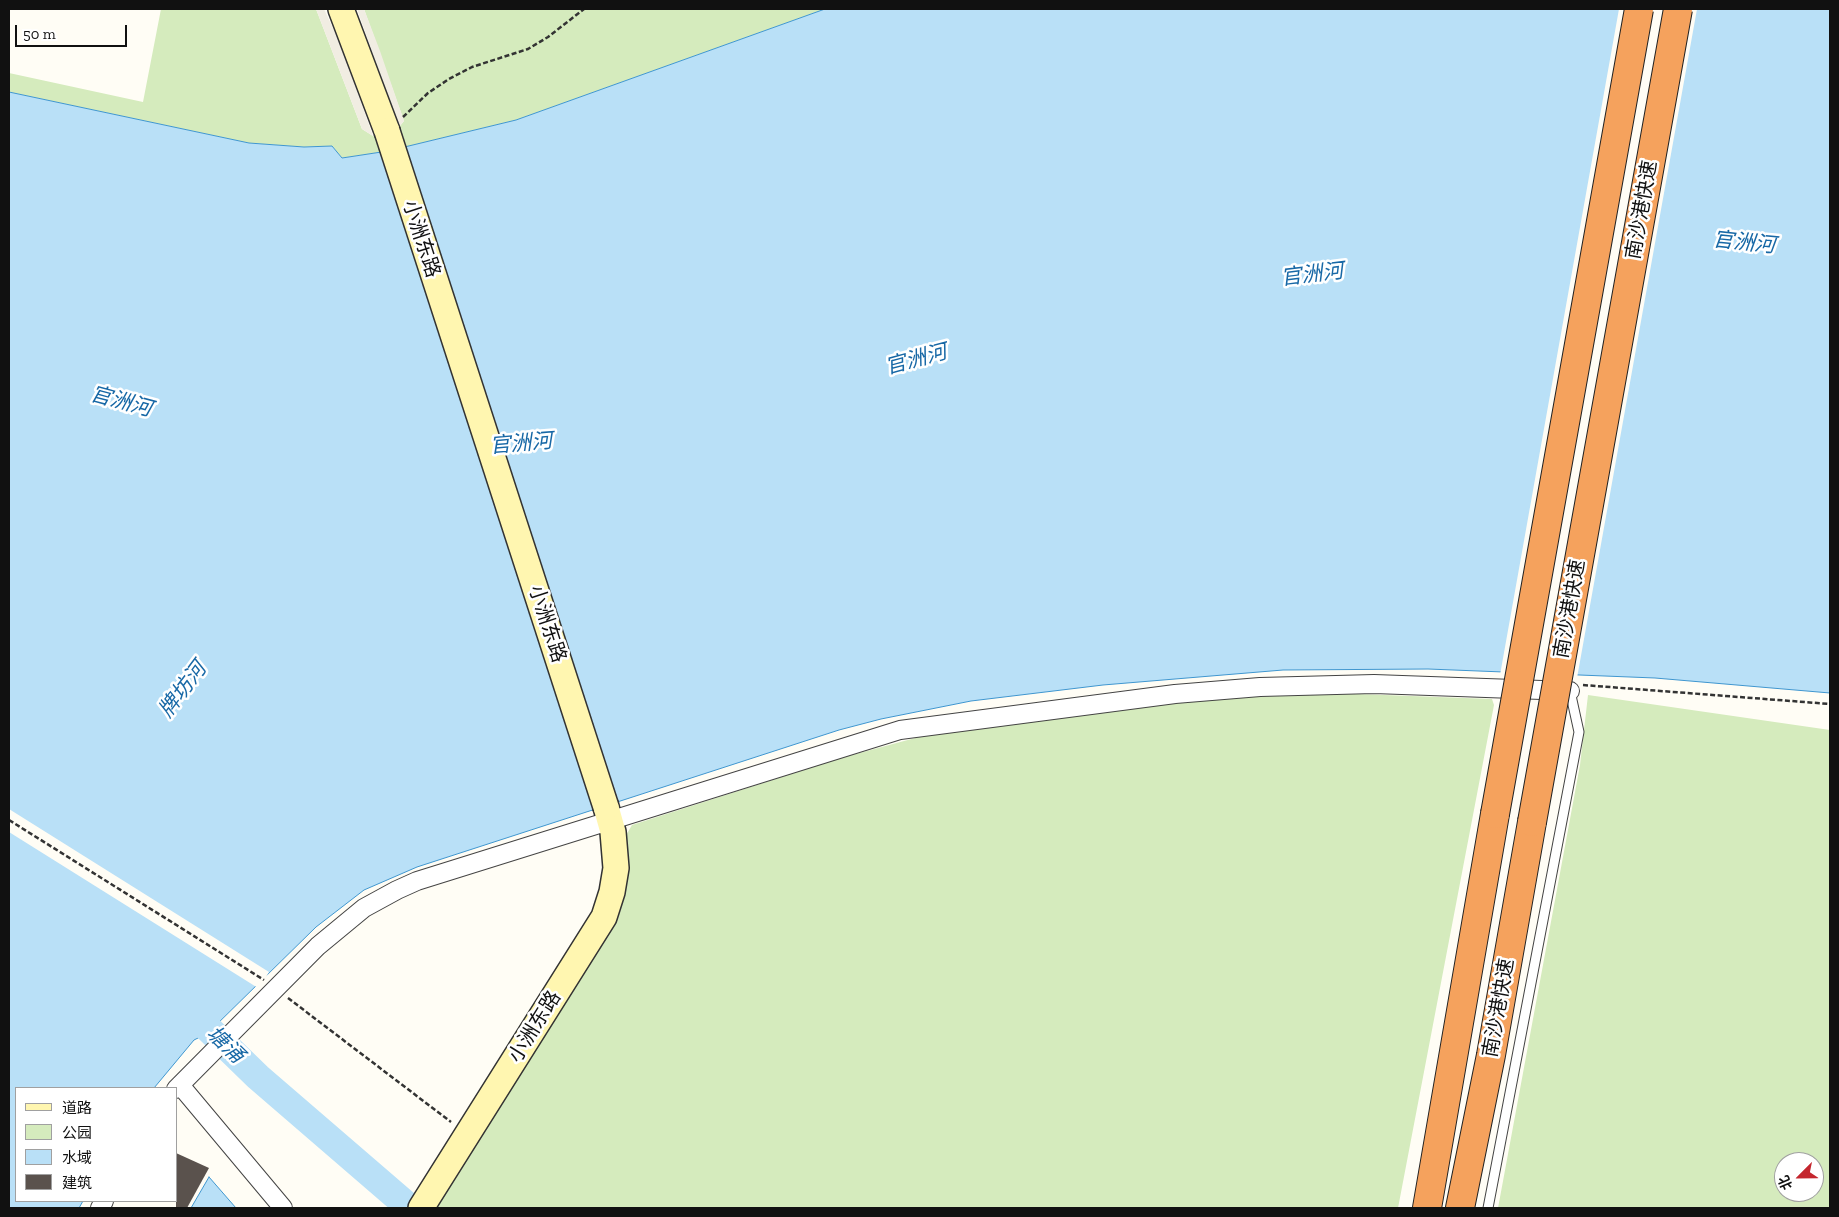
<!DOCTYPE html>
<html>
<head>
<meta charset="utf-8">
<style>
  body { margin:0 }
  #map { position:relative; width:1839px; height:1217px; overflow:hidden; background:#fffdf5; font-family:"Zilla Slab","Noto Sans SC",serif }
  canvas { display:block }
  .frame { position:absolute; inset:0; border:10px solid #111; pointer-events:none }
  .legend { position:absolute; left:15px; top:1087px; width:162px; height:115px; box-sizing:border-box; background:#fff; border:1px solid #a0a0a0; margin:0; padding:6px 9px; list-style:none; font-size:15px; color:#111 }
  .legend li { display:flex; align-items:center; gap:10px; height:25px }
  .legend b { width:25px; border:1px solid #a0a0a0 }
  .north { position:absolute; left:1774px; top:1152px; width:50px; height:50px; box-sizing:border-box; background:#fff; border:1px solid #a0a0a0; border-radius:50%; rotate:247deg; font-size:14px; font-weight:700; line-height:20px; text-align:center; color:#111 }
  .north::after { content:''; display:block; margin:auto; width:18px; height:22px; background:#c4262e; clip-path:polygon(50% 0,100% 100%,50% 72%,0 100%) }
  .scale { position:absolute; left:15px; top:25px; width:112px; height:22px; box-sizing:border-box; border:2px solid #111; border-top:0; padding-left:6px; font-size:15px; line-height:18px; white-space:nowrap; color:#111; -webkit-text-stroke:4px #fff; paint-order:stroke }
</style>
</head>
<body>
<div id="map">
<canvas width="1839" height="1217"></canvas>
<div class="frame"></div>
<ul class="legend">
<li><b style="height:6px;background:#fff6b0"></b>道路</li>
<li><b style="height:14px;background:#d5ebbd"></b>公园</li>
<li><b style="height:14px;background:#b9e0f7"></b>水域</li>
<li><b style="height:14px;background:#5a524d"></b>建筑</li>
</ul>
<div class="north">北</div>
<div class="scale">50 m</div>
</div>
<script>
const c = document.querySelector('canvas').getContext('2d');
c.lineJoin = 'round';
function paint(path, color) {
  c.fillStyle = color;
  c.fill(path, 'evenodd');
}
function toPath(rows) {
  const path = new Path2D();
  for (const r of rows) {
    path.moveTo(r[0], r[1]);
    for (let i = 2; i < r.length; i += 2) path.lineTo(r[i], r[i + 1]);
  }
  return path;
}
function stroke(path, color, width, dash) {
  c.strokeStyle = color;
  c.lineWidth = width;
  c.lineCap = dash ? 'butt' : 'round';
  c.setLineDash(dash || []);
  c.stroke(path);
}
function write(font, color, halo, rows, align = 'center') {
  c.font = font + ' "Zilla Slab","Noto Sans SC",serif';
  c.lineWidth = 5;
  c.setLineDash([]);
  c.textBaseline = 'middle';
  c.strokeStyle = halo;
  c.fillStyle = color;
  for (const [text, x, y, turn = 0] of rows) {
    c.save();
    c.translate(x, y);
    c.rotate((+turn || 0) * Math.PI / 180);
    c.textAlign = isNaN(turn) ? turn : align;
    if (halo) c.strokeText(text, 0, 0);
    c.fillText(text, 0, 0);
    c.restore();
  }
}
paint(toPath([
  [161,9,316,9,362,129,373,136,399,127,404,121,364,9,825,9,516,120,388,151,342,158,332,146,304,147,249,143,9,92,9,73,143,102],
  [1330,693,1492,699,1494,705,1398,1208,434,1208,609,930,628,867,625,837,632,825,841,758,930,734,1154,704,1236,697],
  [1588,695,1830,730,1830,1208,1498,1208,1580,765],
  [1784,1162,1814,1162,1814,1192,1784,1192]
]), '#d5ebbd');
paint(toPath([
  [316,9,324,9,339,41,373,136,362,129],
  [357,9,364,9,380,51,404,121,399,127]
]), '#f1ede2');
const water = toPath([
  [825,9,1830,9,1830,693,1655,678,1428,669,1283,670,1103,685,971,701,881,719,839,730,417,867,364,890,316,927,211,1030,228,1059,207,1039,200,1037,194,1040,154,1088,16,1088,16,1201,83,1201,79,1208,9,1208,9,92,249,143,304,147,332,146,342,158,388,151,516,120,825,9],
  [209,1177,236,1208,191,1208,209,1177]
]);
paint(water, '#b9e0f7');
stroke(water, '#3f96cf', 1);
paint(toPath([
  [1619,9,1697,9,1577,678,1500,675],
  [9,809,269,972,263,982,258,988,9,832]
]), '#fffdf5');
stroke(toPath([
  [183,1004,258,1077,410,1208]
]), '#b9e0f7', 28);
paint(toPath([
  [176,1153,209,1168,187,1208,176,1208]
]), '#5a524d');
const service = toPath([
  [1488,1208,1579,732,1570,691]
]);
const minor = toPath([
  [180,1085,283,1208],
  [176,1089,318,946,364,908,397,890,417,881,900,730,1175,694,1260,687,1374,684,1570,691],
  [100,1208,104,1201]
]);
const secondary = toPath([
  [341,9,387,131],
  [421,1208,604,917,612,892,616,868,613,832,606,807]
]);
const motorway = toPath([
  [1427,1208,1495,814],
  [1460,1208,1491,1055,1532,822]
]);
stroke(service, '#444', 11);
stroke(minor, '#444', 20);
stroke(secondary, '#333', 28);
stroke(motorway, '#222', 30);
stroke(toPath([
  [403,117,428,93,449,79,472,67,528,49,548,37,584,9],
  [1583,685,1830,704],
  [9,820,264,980],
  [288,998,451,1122]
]), '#333', 2.5, [5, 2.5]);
stroke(service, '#fff', 9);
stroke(minor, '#fff', 18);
stroke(secondary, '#fff6b0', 25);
stroke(motorway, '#f5a25d', 28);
const secondaryBridge = toPath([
  [387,131,606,807]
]);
const motorwayBridge = toPath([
  [1495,814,1639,9],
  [1532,822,1678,9]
]);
stroke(secondaryBridge, '#333', 28, []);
stroke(motorwayBridge, '#222', 30, []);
stroke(secondaryBridge, '#fff6b0', 25);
stroke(motorwayBridge, '#f5a25d', 28);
write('20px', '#111', '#fff', [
  ["南沙港快速",1642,210,-80],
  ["小洲东路",421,239,72],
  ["南沙港快速",1570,609,-80],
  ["小洲东路",547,624,72],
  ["南沙港快速",1499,1008,-80],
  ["小洲东路",535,1027,-58]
]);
write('italic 21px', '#1768a6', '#fff', [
  ["官洲河",1744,243,6],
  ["官洲河",1312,275,-7],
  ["官洲河",916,360,-15],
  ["官洲河",121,402,15],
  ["官洲河",521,444,-5],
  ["牌坊河",183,690,-53],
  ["塘涌",225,1045,44]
]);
</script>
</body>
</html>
